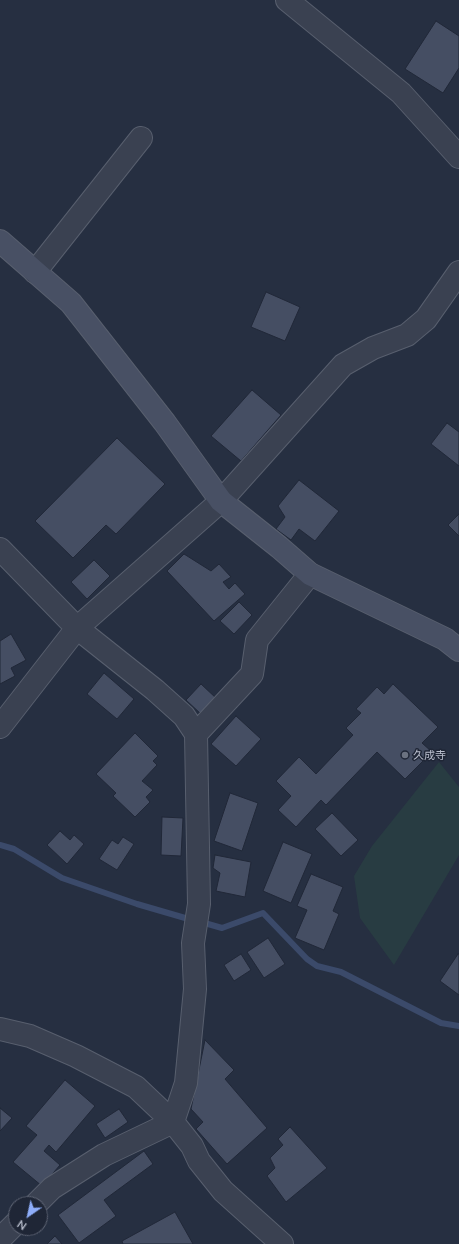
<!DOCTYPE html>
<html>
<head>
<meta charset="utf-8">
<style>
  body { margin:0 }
  #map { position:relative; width:459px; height:1244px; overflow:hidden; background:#262f41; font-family:Lato,sans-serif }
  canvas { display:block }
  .north { position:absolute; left:8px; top:1196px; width:40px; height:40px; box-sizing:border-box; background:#1f2636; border:1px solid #5c6272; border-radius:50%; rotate:214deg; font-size:11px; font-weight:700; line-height:16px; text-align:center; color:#b7bccb }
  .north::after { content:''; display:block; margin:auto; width:14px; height:18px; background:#8eadf9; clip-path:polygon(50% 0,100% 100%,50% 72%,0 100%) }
</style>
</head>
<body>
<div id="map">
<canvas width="459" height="1244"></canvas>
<div class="north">N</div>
</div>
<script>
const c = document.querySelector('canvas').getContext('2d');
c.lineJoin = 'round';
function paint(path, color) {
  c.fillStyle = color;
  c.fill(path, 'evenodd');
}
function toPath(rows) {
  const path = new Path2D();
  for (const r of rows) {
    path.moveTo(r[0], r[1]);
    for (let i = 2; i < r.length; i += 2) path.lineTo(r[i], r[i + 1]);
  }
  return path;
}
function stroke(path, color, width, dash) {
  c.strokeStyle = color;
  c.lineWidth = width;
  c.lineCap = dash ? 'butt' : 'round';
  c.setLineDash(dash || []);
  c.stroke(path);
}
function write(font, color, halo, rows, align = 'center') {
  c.font = font + ' Lato,"Noto Sans JP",sans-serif';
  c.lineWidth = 3;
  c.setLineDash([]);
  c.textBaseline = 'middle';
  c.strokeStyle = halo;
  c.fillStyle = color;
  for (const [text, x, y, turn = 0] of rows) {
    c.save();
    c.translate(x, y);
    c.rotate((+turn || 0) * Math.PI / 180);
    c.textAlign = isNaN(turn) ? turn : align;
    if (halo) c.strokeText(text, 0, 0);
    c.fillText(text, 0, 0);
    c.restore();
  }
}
paint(toPath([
  [439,762,459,787,459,855,394,965,360,918,354,876,372,846]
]), '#283c42');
stroke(toPath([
  [0,845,14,849,62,878,137,904,192,920],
  [201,922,222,928,263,913,307,959,317,966,341,972,441,1023,459,1026]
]), '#3b4a6a', 6);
const building = toPath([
  [436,21,459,36,459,68,443,93,405,69,436,21],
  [266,292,300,307,285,341,251,327,266,292],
  [252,390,281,415,241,461,211,436,252,390],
  [447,423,459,432,459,466,431,444,447,423],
  [117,438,165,484,116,534,106,525,73,558,35,521,117,438],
  [299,480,339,511,315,541,299,529,291,540,276,529,285,517,278,506,299,480],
  [459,514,459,536,448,525,459,514],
  [184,554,211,571,219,564,231,577,223,582,229,589,235,583,245,594,214,621,167,571,184,554],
  [94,560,110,576,87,599,71,582,94,560],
  [239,602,252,615,234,634,220,621,239,602],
  [11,634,26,660,11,668,15,676,0,684,0,641,11,634],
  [104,673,134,699,117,719,87,694,104,673],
  [201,684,217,699,202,715,186,700,201,684],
  [393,684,438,727,422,743,432,752,405,779,377,752,326,805,321,800,296,827,278,810,291,796,276,781,299,757,316,774,353,735,346,728,361,713,356,709,377,687,384,694,393,684],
  [236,716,261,739,236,766,211,744,236,716],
  [135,733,158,756,153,761,157,765,142,781,153,790,146,797,150,802,135,817,113,796,116,793,96,774,135,733],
  [230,793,258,803,242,851,214,841,230,793],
  [332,813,358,840,341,856,315,829,332,813],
  [162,817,183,818,181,856,161,855,162,817],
  [60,831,70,840,74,835,84,844,67,864,47,845,60,831],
  [123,837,134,844,117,870,99,859,112,840,118,844,123,837],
  [283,842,312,854,291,903,263,891,283,842],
  [215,855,251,862,245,897,216,891,220,873,213,868,215,855],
  [311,874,343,887,333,911,339,914,324,950,295,938,307,910,297,906,311,874],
  [268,938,285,964,264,978,247,952,268,938],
  [241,954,251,970,234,981,224,965,241,954],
  [458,954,459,954,459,995,440,981,458,954],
  [205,1040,234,1070,225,1079,267,1128,227,1164,196,1129,203,1122,191,1109,205,1040],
  [65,1080,95,1106,56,1152,49,1145,44,1151,60,1165,42,1186,13,1162,37,1135,26,1126,65,1080],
  [0,1108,12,1118,0,1131,0,1108],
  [119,1109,128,1122,105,1138,96,1124,119,1109],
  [290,1127,327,1168,286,1202,267,1176,275,1168,270,1158,283,1145,278,1139,290,1127],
  [144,1151,153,1164,104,1200,116,1216,79,1243,58,1215,144,1151],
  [175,1212,193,1244,123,1244,122,1241,175,1212],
  [55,1236,62,1244,47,1244,55,1236]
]);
paint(building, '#454e63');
stroke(building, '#212838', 1);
const street = toPath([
  [287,0,401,93,459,157],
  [35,272,141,138],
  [0,549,77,628,155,690,184,716,196,734,199,904,193,943,195,989,186,1083,173,1122,192,1146,199,1161,223,1191,282,1244],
  [0,727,77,628,221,501,343,365,373,348,407,335,426,319,459,272],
  [196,734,252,674,257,640,310,574],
  [0,1029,30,1036,76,1056,136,1087,173,1122,104,1155,52,1188,36,1204],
  [0,1239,16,1223]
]);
const secondary = toPath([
  [0,241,71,303,165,423,221,501,279,547,310,574,445,639,459,650]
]);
stroke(street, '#585f6e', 24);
stroke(secondary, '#585f6e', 24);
stroke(street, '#3a4151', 22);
stroke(secondary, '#485064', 22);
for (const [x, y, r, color] of [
  [405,755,4,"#6b7280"]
]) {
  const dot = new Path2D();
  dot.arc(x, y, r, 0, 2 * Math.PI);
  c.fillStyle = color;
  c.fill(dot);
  stroke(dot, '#1f2636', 1.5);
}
write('11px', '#b7bccb', '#1f2636', [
  ["久成寺",413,755]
], 'left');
</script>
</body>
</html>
